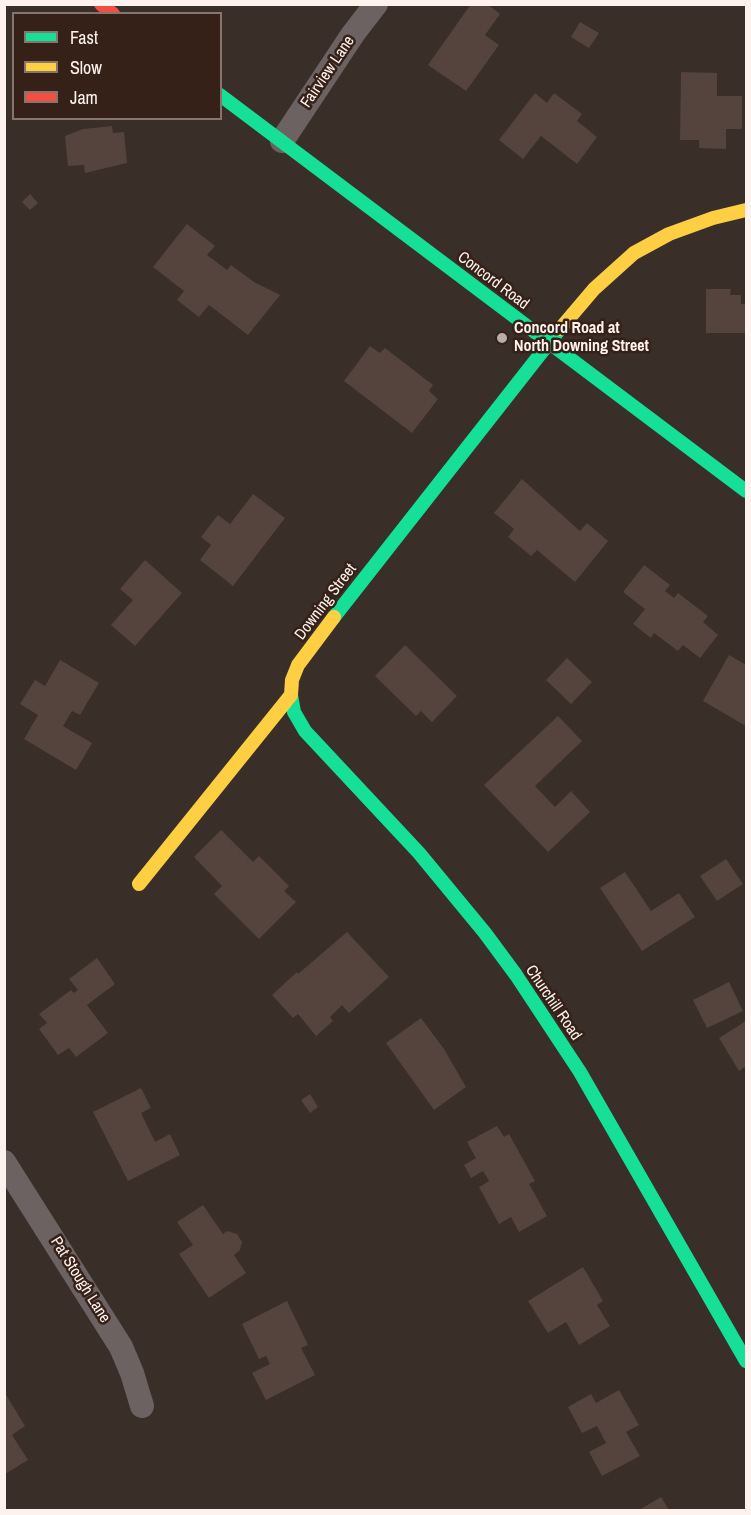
<!DOCTYPE html>
<html>
<head>
<meta charset="utf-8">
<style>
  body { margin:0 }
  #map { position:relative; width:751px; height:1515px; overflow:hidden; background:#392e28; font-family:"Archivo Narrow",sans-serif }
  canvas { display:block }
  .frame { position:absolute; inset:0; border:6px solid #fdf2ed; pointer-events:none }
  .legend { position:absolute; left:12px; top:12px; width:210px; height:108px; box-sizing:border-box; background:#352118; border:2px solid #85756d; margin:0; padding:8px 10px; list-style:none; font-size:18px; color:#fdf2ed }
  .legend li { display:flex; align-items:center; gap:12px; height:30px }
  .legend b { width:30px; border:2px solid #85756d }
</style>
</head>
<body>
<div id="map">
<canvas width="751" height="1515"></canvas>
<div class="frame"></div>
<ul class="legend">
<li><b style="height:8px;background:#16e098"></b>Fast</li>
<li><b style="height:8px;background:#ffcf43"></b>Slow</li>
<li><b style="height:8px;background:#f24e42"></b>Jam</li>
</ul>
</div>
<script>
const c = document.querySelector('canvas').getContext('2d');
c.lineJoin = 'round';
function paint(path, color) {
  c.fillStyle = color;
  c.fill(path, 'evenodd');
}
function toPath(rows) {
  const path = new Path2D();
  for (const r of rows) {
    path.moveTo(r[0], r[1]);
    for (let i = 2; i < r.length; i += 2) path.lineTo(r[i], r[i + 1]);
  }
  return path;
}
function stroke(path, color, width, dash) {
  c.strokeStyle = color;
  c.lineWidth = width;
  c.lineCap = dash ? 'butt' : 'round';
  c.setLineDash(dash || []);
  c.stroke(path);
}
function write(font, color, halo, rows, align = 'center') {
  c.font = font + ' "Archivo Narrow",sans-serif';
  c.lineWidth = 5;
  c.setLineDash([]);
  c.textBaseline = 'middle';
  c.strokeStyle = halo;
  c.fillStyle = color;
  for (const [text, x, y, turn = 0] of rows) {
    c.save();
    c.translate(x, y);
    c.rotate((+turn || 0) * Math.PI / 180);
    c.textAlign = isNaN(turn) ? turn : align;
    if (halo) c.strokeText(text, 0, 0);
    c.fillText(text, 0, 0);
    c.restore();
  }
}
paint(toPath([
  [471,4,487,4,500,14,485,35,499,45,466,91,428,65],
  [580,22,599,33,589,48,571,37],
  [681,72,717,73,717,96,742,96,742,129,726,129,726,149,699,148,699,140,680,140],
  [535,93,547,103,554,93,582,114,577,121,597,137,577,164,541,136,523,159,499,140],
  [112,126,113,133,124,132,127,163,85,173,84,165,68,166,65,136,83,129],
  [30,194,38,203,30,210,22,202],
  [187,224,215,246,207,255,227,270,231,265,254,282,280,295,248,335,209,305,199,317,177,300,184,291,153,267],
  [706,289,731,289,730,295,741,295,741,304,746,304,746,333,706,333],
  [370,346,380,353,385,348,433,385,429,391,438,399,412,433,344,381],
  [522,479,580,531,587,523,608,541,575,582,537,550,531,556,508,537,514,529,494,513],
  [253,494,285,518,233,586,200,560,211,545,201,537,218,515,230,524],
  [145,560,182,593,135,646,111,625,133,600,120,589],
  [644,565,670,585,665,591,674,598,678,593,708,616,703,622,718,635,700,658,683,645,678,651,654,633,651,638,633,624,645,609,623,592],
  [405,645,457,696,432,722,421,711,416,716,375,676],
  [729,655,746,665,746,726,703,701],
  [567,658,592,682,571,704,546,680],
  [60,660,99,683,80,715,72,711,63,726,92,743,76,770,24,739,38,715,20,704,35,680,45,686],
  [558,716,582,741,535,786,555,807,571,791,590,812,548,852,484,785],
  [221,830,253,862,259,856,289,886,284,891,296,902,259,939,214,894,222,886,194,857],
  [726,859,743,884,717,901,700,876],
  [625,872,651,911,679,893,695,917,642,951,600,888],
  [347,932,389,977,349,1013,342,1005,330,1017,333,1021,316,1036,298,1014,293,1018,272,995,297,972,298,974],
  [97,958,115,984,87,1005,108,1033,76,1057,69,1048,58,1055,39,1029,47,1023,39,1014,71,990,74,993,78,990,69,979],
  [729,982,743,1011,707,1028,693,1000],
  [421,1018,444,1049,466,1087,434,1110,386,1043],
  [746,1021,746,1066,739,1071,719,1038],
  [141,1088,151,1108,141,1113,155,1142,170,1134,180,1155,128,1181,93,1112],
  [310,1094,318,1107,310,1113,301,1100],
  [497,1126,504,1137,509,1134,535,1181,529,1184,547,1216,519,1232,511,1217,499,1224,479,1187,489,1181,483,1171,471,1178,464,1165,476,1158,467,1142],
  [203,1205,223,1234,227,1231,237,1234,242,1242,240,1250,234,1255,246,1273,209,1298,179,1254,193,1245,177,1222],
  [583,1267,603,1301,597,1305,610,1326,579,1345,566,1322,548,1333,528,1301],
  [287,1301,308,1345,301,1348,315,1375,266,1400,252,1373,270,1364,266,1356,259,1359,242,1324],
  [619,1390,639,1425,626,1432,640,1456,602,1476,589,1452,606,1443,597,1426,582,1433,568,1407,591,1394,596,1403],
  [5,1393,25,1426,12,1435,28,1460,5,1474],
  [661,1497,669,1510,639,1510]
]), '#54443d');
stroke(toPath([
  [282,141,353,34,376,4],
  [4,1162,121,1347,132,1373,142,1406]
]), '#6c6262', 24);
stroke(toPath([
  [220,95,746,491],
  [334,617,560,329],
  [291,695,294,712,305,731,419,853,485,933,516,975,580,1072,746,1361]
]), '#16e098', 14);
stroke(toPath([
  [560,329,594,289,634,253,669,234,713,218,746,210],
  [139,884,291,695,292,680,298,665,334,617]
]), '#ffcf43', 14);
stroke(toPath([
  [101,4,113,14]
]), '#f24e42', 14);
for (const [x, y, r, color] of [
  [502,338,6,"#b8ada8"]
]) {
  const dot = new Path2D();
  dot.arc(x, y, r, 0, 2 * Math.PI);
  c.fillStyle = color;
  c.fill(dot);
  stroke(dot, '#352118', 2);
}
write('16px', '#fdf2ed', '#352118', [
  ["Fairview Lane",328,72,-56],
  ["Concord Road",493,281,37],
  ["Downing Street",326,602,-53],
  ["Churchill Road",553,1003,56],
  ["Pat Stough Lane",80,1280,58]
]);
write('bold 16px', '#fdf2ed', '#352118', [
  ["Concord Road at",514,329],
  ["North Downing Street",514,347]
], 'left');
</script>
</body>
</html>
